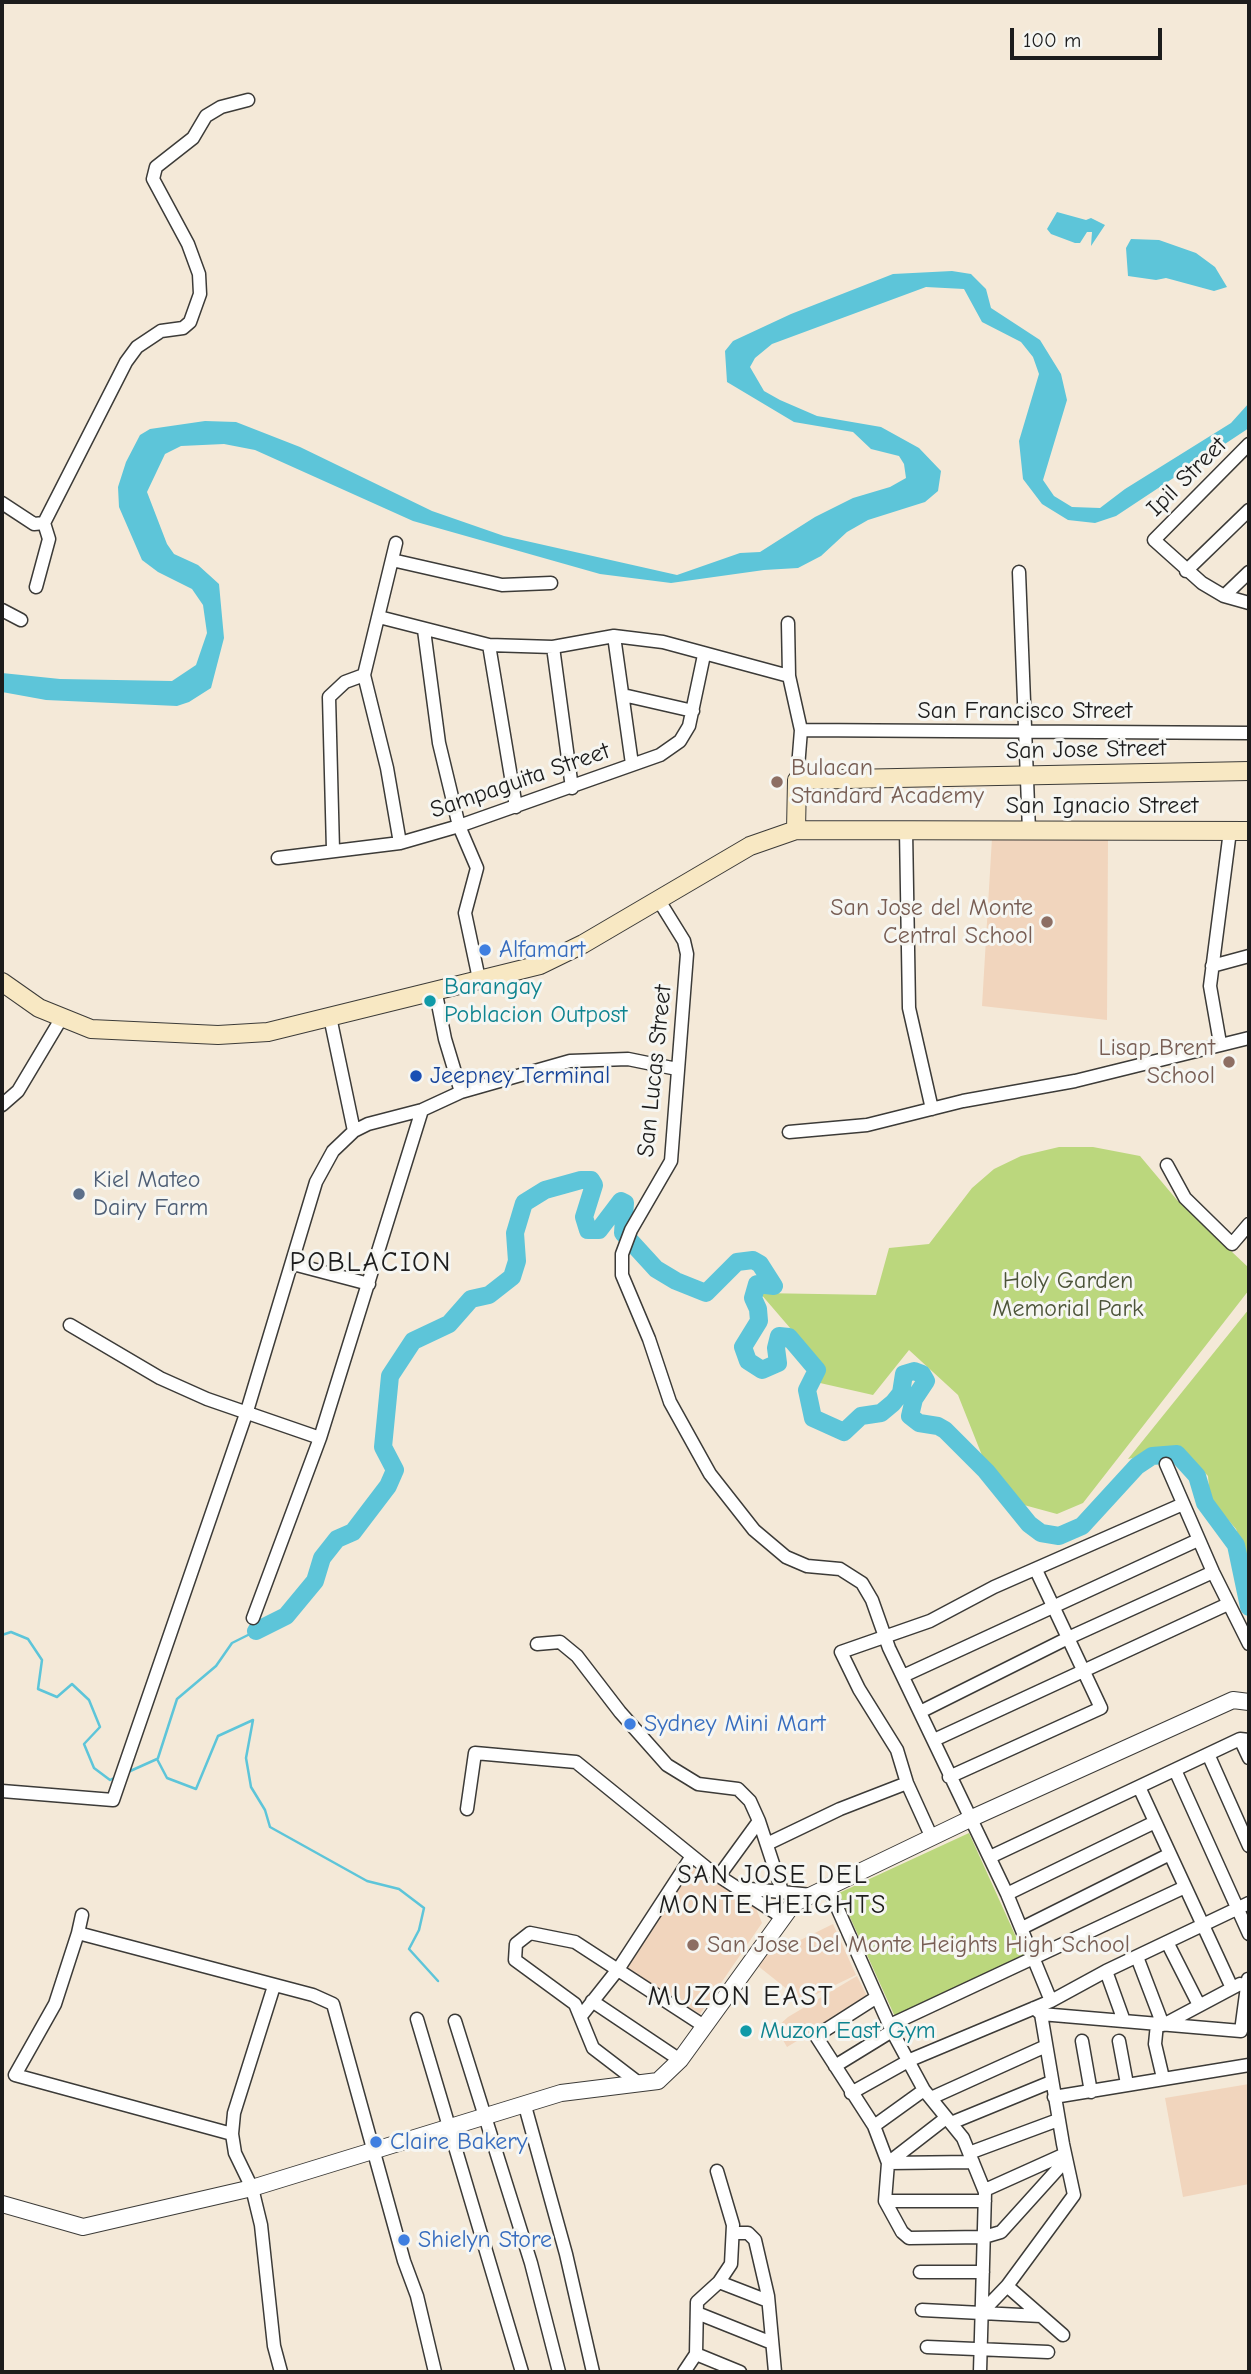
<!DOCTYPE html>
<html>
<head>
<meta charset="utf-8">
<style>
  body { margin:0 }
  #map { position:relative; width:1251px; height:2374px; overflow:hidden; background:#f4e9d8; font-family:"Comic Neue",sans-serif }
  canvas { display:block }
  .frame { position:absolute; inset:0; border:4px solid #1c1c1c; pointer-events:none }
  .scale { position:absolute; left:1010px; top:28px; width:152px; height:32px; box-sizing:border-box; border:4px solid #1c1c1c; border-top:0; padding-left:9px; font-size:21px; line-height:24px; white-space:nowrap; color:#1c1c1c; -webkit-text-stroke:5px #f6f6f2; paint-order:stroke }
</style>
</head>
<body>
<div id="map">
<canvas width="1251" height="2374"></canvas>
<div class="frame"></div>
<div class="scale">100 m</div>
</div>
<script>
const c = document.querySelector('canvas').getContext('2d');
c.lineJoin = 'round';
function paint(path, color) {
  c.fillStyle = color;
  c.fill(path, 'evenodd');
}
function toPath(rows) {
  const path = new Path2D();
  for (const r of rows) {
    path.moveTo(r[0], r[1]);
    for (let i = 2; i < r.length; i += 2) path.lineTo(r[i], r[i + 1]);
  }
  return path;
}
function stroke(path, color, width, dash) {
  c.strokeStyle = color;
  c.lineWidth = width;
  c.lineCap = dash ? 'butt' : 'round';
  c.setLineDash(dash || []);
  c.stroke(path);
}
function write(font, color, halo, rows, align = 'center') {
  c.font = font + ' "Comic Neue",sans-serif';
  c.lineWidth = 6;
  c.setLineDash([]);
  c.textBaseline = 'middle';
  c.strokeStyle = halo;
  c.fillStyle = color;
  for (const [text, x, y, turn = 0] of rows) {
    c.save();
    c.translate(x, y);
    c.rotate((+turn || 0) * Math.PI / 180);
    c.textAlign = isNaN(turn) ? turn : align;
    if (halo) c.strokeText(text, 0, 0);
    c.fillText(text, 0, 0);
    c.restore();
  }
}
paint(toPath([
  [992,838,1108,839,1107,1020,982,1006],
  [690,1866,755,1906,762,1923,700,2014,624,1968],
  [833,1924,856,1975,802,2001,758,1966,773,1943,778,1951],
  [857,1976,868,1998,787,2047,776,2028,788,2017],
  [1249,2084,1249,2184,1183,2197,1165,2098]
]), '#f1d5bd');
paint(toPath([
  [1059,1147,1093,1147,1140,1156,1177,1200,1249,1268,1249,1290,1083,1503,1057,1514,1024,1505,985,1463,958,1395,909,1350,873,1395,820,1383,821,1364,760,1293,876,1295,889,1248,929,1244,972,1188,994,1169,1021,1156],
  [1249,1309,1249,1575,1249,1563,1236,1529,1224,1515,1211,1509,1208,1476,1180,1448,1128,1459],
  [969,1833,1026,1959,896,2019,839,1893]
]), '#bbd77d');
paint(toPath([
  [1057,212,1086,220,1091,218,1105,225,1091,246,1092,232,1087,232,1080,243,1075,243,1051,234,1047,229],
  [1131,239,1159,240,1196,253,1215,267,1227,287,1214,291,1166,278,1156,280,1128,276,1126,248],
  [952,271,971,274,986,289,991,308,1040,340,1061,374,1067,400,1043,480,1054,496,1072,507,1100,508,1125,489,1231,423,1249,403,1249,428,1116,516,1095,523,1068,520,1042,504,1023,479,1019,441,1039,374,1033,357,1021,342,982,322,964,289,926,287,772,344,755,358,750,367,764,391,780,400,817,416,881,427,919,448,941,471,938,491,925,502,868,520,847,532,821,556,798,568,764,570,671,583,600,574,413,521,255,450,224,444,181,446,165,454,147,492,167,544,174,554,198,565,219,584,224,638,211,688,189,702,177,706,46,700,2,692,2,673,60,679,172,681,196,665,207,633,203,605,192,589,158,572,142,560,119,507,118,487,126,462,140,435,150,429,205,421,236,422,300,447,432,511,504,536,677,575,740,553,760,552,815,517,853,498,890,487,906,478,904,464,899,456,871,449,853,432,794,422,727,382,725,351,733,341,791,314,893,274]
]), '#5dc5d9');
stroke(toPath([
  [2,1635,11,1632,28,1639,42,1660,38,1689,57,1697,72,1684,89,1700,100,1727,84,1744,94,1768,110,1780,116,1777],
  [158,1758,177,1699,216,1666,232,1643,256,1631],
  [128,1772,157,1759,167,1778,196,1789,218,1736,253,1720,246,1758,251,1787,265,1810,270,1827,367,1881,399,1889,424,1908,419,1930,409,1949,438,1981]
]), '#5dc5d9', 2.5);
stroke(toPath([
  [256,1631,286,1616,315,1581,322,1558,337,1539,353,1532,388,1486,395,1470,383,1447,390,1376,413,1341,449,1324,471,1299,489,1295,512,1277,517,1261,515,1233,524,1203,545,1190,581,1180,591,1180,594,1185,584,1217,588,1230,599,1230,621,1201,625,1203,623,1233,656,1269,676,1281,706,1293,737,1262,753,1260,760,1264,774,1286,757,1284,753,1298,758,1309,759,1321,743,1347,748,1361,762,1370,778,1363,776,1348,779,1336,789,1337,817,1370,807,1390,813,1418,844,1432,861,1416,881,1413,893,1403,901,1393,904,1374,914,1371,922,1374,926,1381,914,1399,910,1416,919,1423,938,1426,945,1430,986,1471,1029,1524,1041,1533,1059,1536,1082,1526,1137,1466,1152,1456,1177,1454,1197,1476,1205,1503,1236,1545,1249,1607]
]), '#5dc5d9', 18);
const minor = toPath([
  [1249,444,1154,540,1202,583,1224,596,1249,603],
  [2,503,34,524,44,523,126,362,137,347,161,331,183,328,190,322,200,294,199,274,188,244,153,179,156,167,193,138,206,116,221,107,248,100],
  [396,543,364,675,387,768,400,843],
  [392,560,502,585,551,583],
  [1186,571,1249,510],
  [1019,572,1029,831],
  [36,587,49,539,44,523],
  [1224,596,1249,572],
  [2,610,21,620],
  [379,617,489,645,553,647,614,636,663,642,789,676],
  [788,623,789,676,801,730,797,780],
  [424,630,439,743,459,826,477,868,465,913,479,979],
  [614,636,632,764],
  [489,645,516,807],
  [553,647,572,788],
  [623,695,693,711],
  [801,730,1249,733],
  [906,830,909,1008,932,1109],
  [333,850,329,697,345,682,364,675],
  [278,858,400,843,459,826,660,755,680,741,689,726,704,655],
  [658,899,684,941,687,954,671,1161,631,1230,622,1254,622,1275,649,1339,670,1402,710,1474,754,1530,786,1557,807,1566,840,1569,862,1583,872,1600,889,1648,1007,1894,1051,2001],
  [1212,966,1249,956],
  [435,989,445,1039,461,1092],
  [330,1017,354,1131],
  [1220,1043,1210,986,1230,831],
  [2,1105,18,1091,61,1019],
  [789,1132,867,1125,963,1101,1075,1081,1249,1038],
  [1167,1165,1185,1198,1232,1244,1249,1224],
  [293,1264,369,1284],
  [70,1325,160,1378,207,1399,320,1438],
  [1166,1464,1213,1572,1249,1644],
  [253,1618,320,1438,422,1110],
  [537,1644,560,1642,577,1656,620,1712,667,1765,698,1784,738,1789,750,1801,759,1821,782,1891],
  [903,1676,1198,1540],
  [920,1712,1068,1638,1213,1572],
  [1240,1739,1249,1758],
  [934,1740,1228,1604],
  [1208,1754,1249,1846],
  [1175,1770,1249,1934],
  [949,1777,1101,1708,1036,1570],
  [1139,1787,1232,1988],
  [2,1791,113,1800,247,1411,316,1182,333,1151,354,1131,368,1124,422,1110,461,1092,570,1061,628,1059,677,1069],
  [467,1809,475,1753,576,1762,708,1869,782,1917],
  [932,1838,907,1783,897,1750,859,1689,841,1652,930,1621,994,1587,1183,1504],
  [767,1844,840,1809,907,1783],
  [990,1857,1240,1739,1249,1740],
  [719,1876,759,1821],
  [828,1887,892,2031,924,2090,963,2138,985,2192,980,2372],
  [740,1888,812,1895],
  [1007,1894,1155,1822],
  [1022,1928,1170,1854],
  [78,1933,82,1915],
  [1167,1942,1199,2005],
  [1137,1957,1163,2025,1240,1984],
  [1106,1971,1124,2021],
  [877,1997,816,2036,874,2126,888,2163,973,2162],
  [592,2001,680,2060],
  [1041,2014,1241,2031,1248,1979],
  [581,2016,619,1968,692,1856],
  [417,2019,522,2372],
  [455,2021,531,2263,559,2372],
  [1157,2024,1155,2044,1163,2078],
  [890,2025,1185,1887],
  [1082,2041,1091,2092],
  [1119,2041,1127,2084],
  [835,2066,892,2031],
  [640,2084,593,2048,575,2004,515,1960,516,1944,530,1933,575,1942,704,2026],
  [851,2093,910,2060,1051,2001,1106,1971,1249,1903],
  [1054,2097,1249,2065],
  [931,2098,1046,2046],
  [525,2106,566,2254,593,2372],
  [946,2118,888,2163,885,2201,902,2232,909,2238,984,2237,1001,2232,1066,2160],
  [951,2123,1051,2082],
  [874,2126,924,2090],
  [232,2134,234,2113,274,1986],
  [969,2153,1058,2120],
  [985,2190,1065,2154],
  [885,2201,985,2201],
  [733,2233,748,2233,755,2240,768,2296,775,2372],
  [920,2272,983,2272],
  [719,2282,768,2301],
  [1007,2286,1063,2335],
  [922,2310,1041,2316],
  [982,2312,1007,2286,1074,2195,1063,2144,1041,2014,1034,2008],
  [697,2313,772,2343],
  [927,2347,1048,2352],
  [696,2354,740,2372],
  [281,2372,274,2346,261,2225,252,2188,235,2153,232,2134,15,2075,55,2004,78,1933,313,1995,333,2004,404,2261,417,2296,435,2372],
  [684,2372,696,2354,697,2302,719,2282,731,2264,733,2225,717,2171]
]);
const tertiary = toPath([
  [2,2204,83,2227,252,2188,561,2093,658,2081,680,2060,793,1904,972,1818,1233,1700,1249,1702]
]);
const secondary = toPath([
  [796,830,797,780,1249,771],
  [2,982,39,1008,91,1029,218,1035,268,1032,540,965,583,944,750,846,796,830,1249,831]
]);
stroke(minor, '#3c3b38', 15);
stroke(tertiary, '#3c3b38', 18);
stroke(secondary, '#3c3b38', 20);
stroke(minor, '#fff', 12);
stroke(tertiary, '#fff', 16);
stroke(secondary, '#f8e8c3', 18);
for (const [x, y, r, color] of [
  [777,782,7,"#8d6e63"],
  [1047,922,7,"#8d6e63"],
  [485,950,7,"#3f7fe0"],
  [430,1001,7,"#0f9aa8"],
  [1229,1062,7,"#8d6e63"],
  [416,1076,7,"#1a4fb4"],
  [79,1194,7,"#5c6f8a"],
  [630,1724,7,"#3f7fe0"],
  [693,1945,7,"#8d6e63"],
  [746,2031,7,"#0f9aa8"],
  [376,2142,7,"#3f7fe0"],
  [404,2240,7,"#3f7fe0"]
]) {
  const dot = new Path2D();
  dot.arc(x, y, r, 0, 2 * Math.PI);
  c.fillStyle = color;
  c.fill(dot);
  stroke(dot, '#f6f6f2', 2.5);
}
write('24px', '#1c1c1c', '#f6f6f2', [
  ["Ipil Street",1187,477,-45],
  ["San Francisco Street",1025,711],
  ["San Jose Street",1086,750,-1],
  ["Sampaguita Street",520,781,-19],
  ["San Ignacio Street",1102,806],
  ["San Lucas Street",655,1071,-84]
]);
write('24px', '#785e54', '#f6f6f2', [
  ["Bulacan",791,768],
  ["Standard Academy",791,796],
  ["San Jose del Monte",1033,908,"right"],
  ["Central School",1033,936,"right"],
  ["Lisap Brent",1215,1048,"right"],
  ["School",1215,1076,"right"],
  ["San Jose Del Monte Heights High School",707,1945]
], 'left');
write('24px', '#366cbe', '#f6f6f2', [
  ["Alfamart",499,950],
  ["Sydney Mini Mart",644,1724],
  ["Claire Bakery",390,2142],
  ["Shielyn Store",418,2240]
], 'left');
write('24px', '#0d838f', '#f6f6f2', [
  ["Barangay",444,987],
  ["Poblacion Outpost",444,1015],
  ["Muzon East Gym",760,2031]
], 'left');
write('24px', '#164399', '#f6f6f2', [
  ["Jeepney Terminal",430,1076]
], 'left');
write('24px', '#4e5e75', '#f6f6f2', [
  ["Kiel Mateo",93,1180],
  ["Dairy Farm",93,1208]
], 'left');
write('24px', '#4c5439', '#f6f6f2', [
  ["Holy Garden",1068,1281],
  ["Memorial Park",1068,1309]
]);
c.letterSpacing = '2px';
write('26px', '#1c1c1c', '#f6f6f2', [
  ["SAN JOSE DEL",773,1876],
  ["MONTE HEIGHTS",773,1906]
]);
c.letterSpacing = '0px';
c.letterSpacing = '2px';
write('28px', '#1c1c1c', '#f6f6f2', [
  ["POBLACION",371,1263],
  ["MUZON EAST",741,1997]
]);
c.letterSpacing = '0px';
</script>
</body>
</html>
